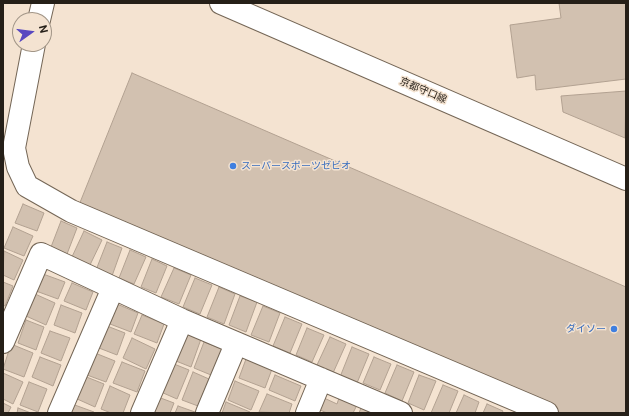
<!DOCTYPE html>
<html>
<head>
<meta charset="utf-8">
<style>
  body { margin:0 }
  #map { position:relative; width:629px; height:416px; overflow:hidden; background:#f4e3d1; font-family:Roboto,sans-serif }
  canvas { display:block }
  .frame { position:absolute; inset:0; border:4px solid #251f18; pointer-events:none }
  .north { position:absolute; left:12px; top:12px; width:40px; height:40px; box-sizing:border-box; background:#f4e3d1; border:1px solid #a19587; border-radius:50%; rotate:76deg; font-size:11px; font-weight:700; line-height:16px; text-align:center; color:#251f18 }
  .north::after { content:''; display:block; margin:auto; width:14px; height:18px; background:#5948c0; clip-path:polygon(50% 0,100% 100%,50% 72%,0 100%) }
</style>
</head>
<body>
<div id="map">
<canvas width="629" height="416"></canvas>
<div class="frame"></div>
<div class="north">N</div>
</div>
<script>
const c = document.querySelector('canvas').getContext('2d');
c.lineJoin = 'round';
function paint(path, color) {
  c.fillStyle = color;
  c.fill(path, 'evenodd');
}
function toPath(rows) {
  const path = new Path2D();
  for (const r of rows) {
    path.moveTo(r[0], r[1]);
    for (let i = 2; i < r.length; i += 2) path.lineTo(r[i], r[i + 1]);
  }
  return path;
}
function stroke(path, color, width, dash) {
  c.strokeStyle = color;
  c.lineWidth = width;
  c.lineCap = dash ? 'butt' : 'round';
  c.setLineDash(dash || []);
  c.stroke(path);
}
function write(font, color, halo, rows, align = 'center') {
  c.font = font + ' Roboto,"Noto Sans JP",sans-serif';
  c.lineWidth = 3;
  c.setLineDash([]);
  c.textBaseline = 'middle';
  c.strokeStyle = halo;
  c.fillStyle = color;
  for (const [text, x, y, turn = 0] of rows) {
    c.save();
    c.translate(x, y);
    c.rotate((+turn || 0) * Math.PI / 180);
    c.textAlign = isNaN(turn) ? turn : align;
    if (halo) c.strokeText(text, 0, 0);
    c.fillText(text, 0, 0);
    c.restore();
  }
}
const building = toPath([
  [559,3,626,3,626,79,536,90,535,75,517,78,510,25,561,18,559,3],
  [132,73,626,287,626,413,561,413,79,205,132,73],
  [626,91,625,138,563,112,561,96,626,91],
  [23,204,44,213,37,231,15,223,23,204],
  [61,221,77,228,67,254,51,247,61,221],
  [13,227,33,236,24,256,4,248,13,227],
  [84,231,102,240,89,267,71,259,84,231],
  [107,242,122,248,112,276,96,270,107,242],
  [130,250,146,257,134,284,119,278,130,250],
  [4,251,23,260,14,280,3,275,4,251],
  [152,259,167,266,156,293,141,287,152,259],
  [174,268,191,275,179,304,161,297,174,268],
  [43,274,65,282,58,299,36,291,43,274],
  [195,278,212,285,200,314,183,307,195,278],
  [3,282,13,286,5,306,3,305,3,282],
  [72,283,93,292,86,310,64,301,72,283],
  [219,287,235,294,224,324,207,317,219,287],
  [35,294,55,303,46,325,26,316,35,294],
  [240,296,257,302,246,332,229,325,240,296],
  [117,304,138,313,131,332,110,324,117,304],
  [61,305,82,313,75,333,54,325,61,305],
  [263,306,280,313,269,342,251,335,263,306],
  [142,315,164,324,157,343,134,334,142,315],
  [285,317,302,324,290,353,273,346,285,317],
  [26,320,44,327,36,350,18,343,26,320],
  [107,326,125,333,117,355,99,348,107,326],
  [307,328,324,335,312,362,296,355,307,328],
  [50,331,70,338,61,361,41,353,50,331],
  [186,333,201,339,191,367,176,361,186,333],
  [330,337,346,344,333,373,317,365,330,337],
  [132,338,155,349,146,369,123,358,132,338],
  [204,342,222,349,211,375,194,368,204,342],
  [11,344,33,353,24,377,3,369,11,344],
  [352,347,369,354,357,383,340,377,352,347],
  [95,353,115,361,106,382,87,375,95,353],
  [40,357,61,365,53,386,32,377,40,357],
  [374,357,391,364,380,390,363,383,374,357],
  [246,359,272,369,265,388,239,378,246,359],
  [122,362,145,371,137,392,113,383,122,362],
  [174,364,189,370,177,399,161,392,174,364],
  [397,365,414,372,402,401,385,393,397,365],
  [193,372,209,379,198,406,182,400,193,372],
  [3,373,23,382,13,404,3,399,3,373],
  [275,375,301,386,295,401,269,390,275,375],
  [419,375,436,381,424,410,408,403,419,375],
  [84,376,104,384,95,407,75,398,84,376],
  [235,381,259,391,251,410,228,400,235,381],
  [29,382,47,389,38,412,20,405,29,382],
  [443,385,458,391,449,413,431,413,443,385],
  [110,386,130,395,123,413,111,413,101,409,110,386],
  [267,394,292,404,289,413,259,412,267,394],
  [464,395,479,402,475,413,456,413,464,395],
  [158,397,174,403,170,413,153,413,158,397],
  [324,398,337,404,339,398,357,405,353,413,327,413,318,409,324,398],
  [226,402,250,412,250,413,222,413,226,402],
  [3,403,11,407,8,413,3,413,3,403],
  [72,404,94,412,93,413,69,413,72,404],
  [487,404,503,411,502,413,483,413,487,404],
  [178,406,195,412,194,413,175,413,178,406],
  [18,408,31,413,17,413,18,408],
  [361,408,372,413,359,413,361,408]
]);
paint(building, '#d2c1b0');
stroke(building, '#b2a191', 1);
const minor = toPath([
  [39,20,43,3],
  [34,44,14,148,18,167,27,186,71,211,547,413],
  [3,342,41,254,182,320,401,413],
  [59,413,113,288],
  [142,413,182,320],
  [207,413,236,344],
  [307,413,321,379]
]);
const major = toPath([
  [221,3,626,179]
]);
stroke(minor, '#746656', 24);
stroke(major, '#746656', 24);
stroke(minor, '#fff', 22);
stroke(major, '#fff', 22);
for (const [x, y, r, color] of [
  [233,166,4,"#3f7fe0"],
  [614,329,4,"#3f7fe0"]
]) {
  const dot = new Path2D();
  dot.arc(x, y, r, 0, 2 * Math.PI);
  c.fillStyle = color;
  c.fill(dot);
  stroke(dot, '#f4e3d1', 1.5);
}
write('10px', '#251f18', '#f4e3d1', [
  ["京都守口線",423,91,23]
]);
write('10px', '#366cbe', '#f4e3d1', [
  ["スーパースポーツゼビオ",241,166],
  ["ダイソー",606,329,"right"]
], 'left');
</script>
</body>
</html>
